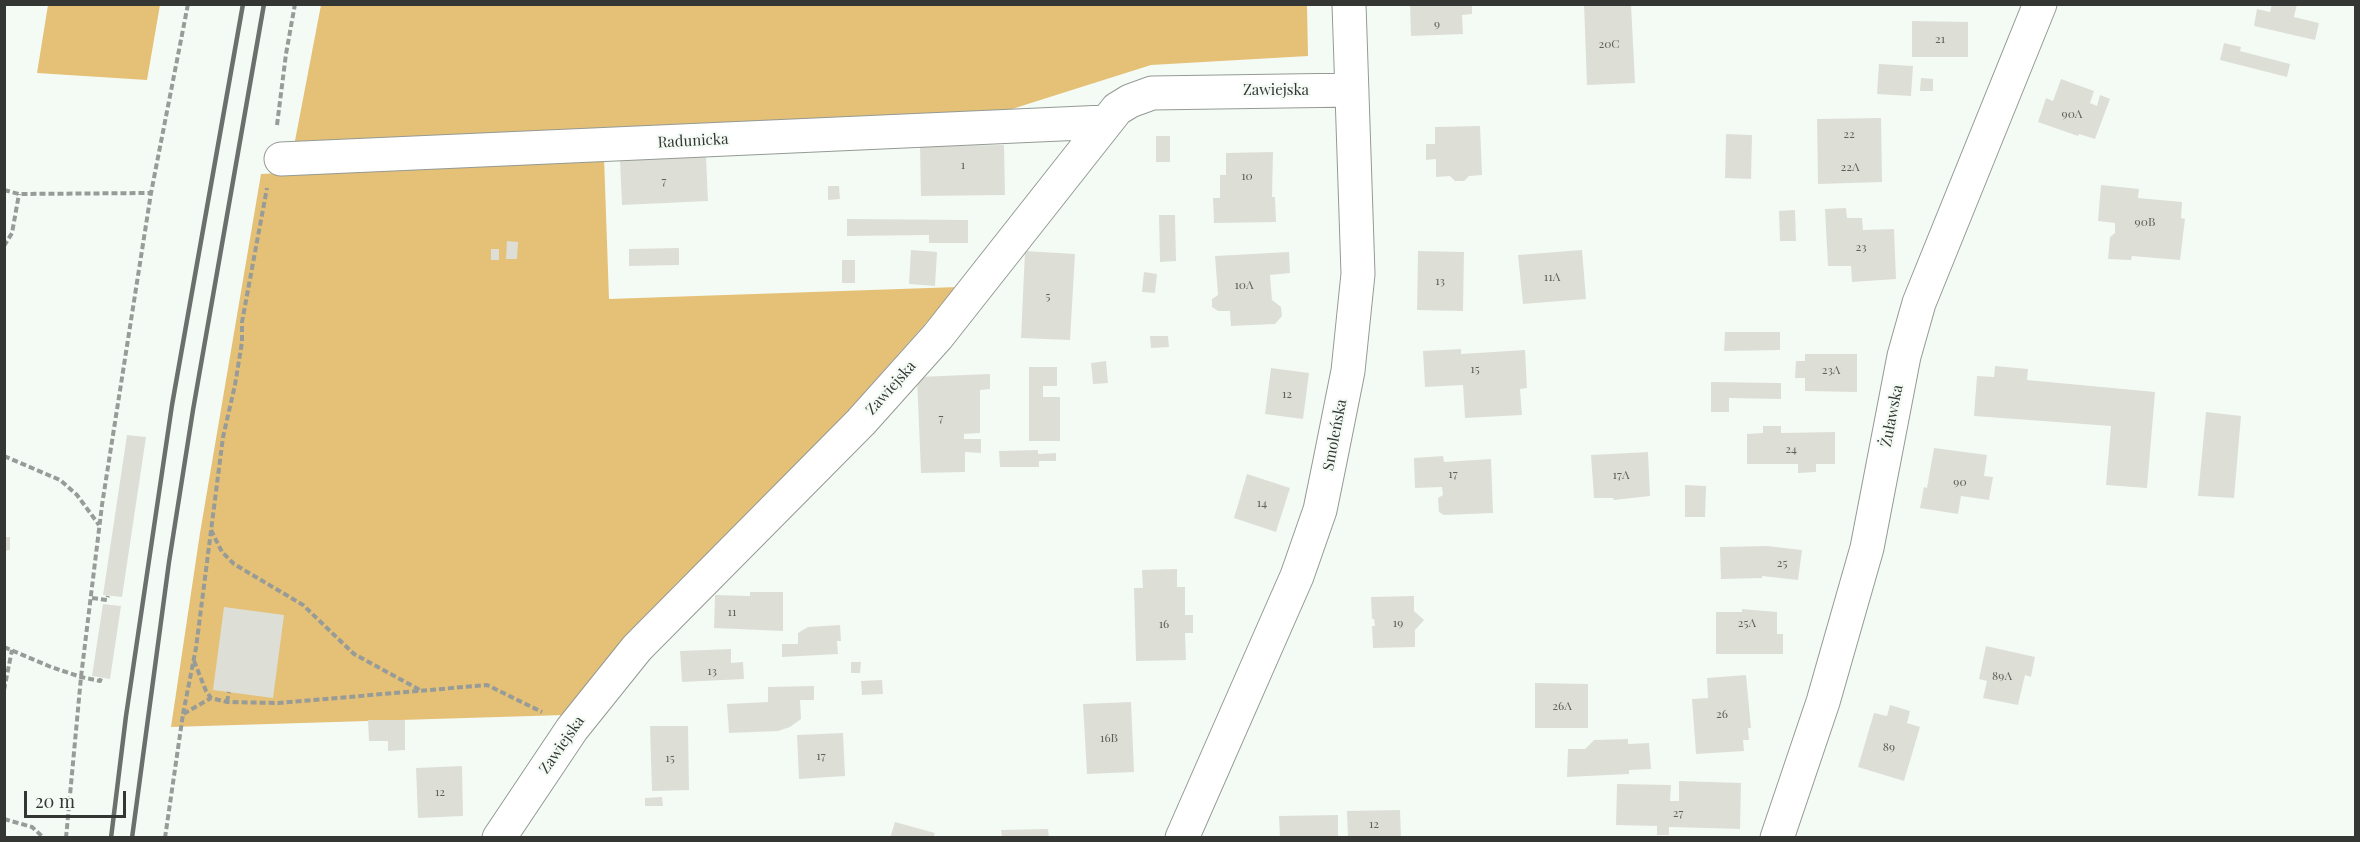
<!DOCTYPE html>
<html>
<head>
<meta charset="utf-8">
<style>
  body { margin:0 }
  #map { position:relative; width:2360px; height:842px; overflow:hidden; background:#f4fbf5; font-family:"Playfair Display",serif }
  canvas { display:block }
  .frame { position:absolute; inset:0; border:6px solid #333633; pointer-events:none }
  .scale { position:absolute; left:24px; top:791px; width:102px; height:27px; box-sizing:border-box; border:3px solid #333633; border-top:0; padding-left:8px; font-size:18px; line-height:21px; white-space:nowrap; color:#333633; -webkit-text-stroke:4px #f4fbf5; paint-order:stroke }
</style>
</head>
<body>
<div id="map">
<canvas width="2360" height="842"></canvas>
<div class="frame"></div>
<div class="scale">20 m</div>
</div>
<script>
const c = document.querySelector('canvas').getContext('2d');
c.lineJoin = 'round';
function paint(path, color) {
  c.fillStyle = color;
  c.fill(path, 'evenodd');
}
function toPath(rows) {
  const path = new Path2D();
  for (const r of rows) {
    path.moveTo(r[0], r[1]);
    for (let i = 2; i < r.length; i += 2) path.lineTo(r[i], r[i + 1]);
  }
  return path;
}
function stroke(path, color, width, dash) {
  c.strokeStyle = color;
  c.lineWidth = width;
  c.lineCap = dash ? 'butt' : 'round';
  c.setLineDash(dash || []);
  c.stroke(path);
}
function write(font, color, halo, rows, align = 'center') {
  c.font = font + ' "Playfair Display",serif';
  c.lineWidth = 4.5;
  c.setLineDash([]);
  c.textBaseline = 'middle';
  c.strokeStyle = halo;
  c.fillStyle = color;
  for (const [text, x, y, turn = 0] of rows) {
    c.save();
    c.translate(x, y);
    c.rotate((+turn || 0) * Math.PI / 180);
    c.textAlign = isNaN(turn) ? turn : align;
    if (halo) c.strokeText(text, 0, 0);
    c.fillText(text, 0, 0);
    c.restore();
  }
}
paint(toPath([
  [48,5,160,5,147,80,37,73],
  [321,5,1307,5,1308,56,1151,65,993,115,294,146],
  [604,157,609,299,958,287,792,474,674,586,564,715,171,727,200,533,261,174]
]), '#e5c077');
paint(toPath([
  [1410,4,1472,4,1472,14,1462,15,1463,34,1411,36],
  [1584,4,1631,4,1635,83,1587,85],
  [2272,4,2297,4,2294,17,2319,23,2315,40,2254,26,2257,9,2270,12],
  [1912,21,1968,22,1968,57,1912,57],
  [2224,43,2241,47,2240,51,2290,64,2287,77,2220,60],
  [1879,64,1913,66,1911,96,1877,94],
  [1921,78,1933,79,1933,91,1920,91],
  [2061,79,2094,91,2090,103,2097,106,2100,95,2110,99,2095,139,2079,134,2078,136,2038,122,2046,98,2053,101],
  [1881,118,1882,182,1818,184,1817,119],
  [1480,126,1482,175,1469,176,1464,181,1455,181,1450,176,1436,177,1436,159,1426,160,1426,144,1435,144,1435,127],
  [1726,134,1752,135,1751,179,1725,178],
  [1156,136,1170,136,1170,162,1156,162],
  [1004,145,1005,195,921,196,920,146],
  [1273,152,1272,197,1275,197,1276,222,1214,223,1213,198,1220,198,1220,175,1226,175,1226,153],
  [706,156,708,201,622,205,620,160],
  [2101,185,2139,189,2138,198,2182,202,2181,218,2185,219,2180,260,2132,256,2131,260,2108,259,2110,237,2115,233,2115,223,2098,221],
  [828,186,839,186,840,199,828,200],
  [1846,208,1847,218,1862,218,1863,230,1894,229,1896,279,1852,282,1851,266,1828,266,1825,209],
  [1795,210,1796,241,1780,241,1779,211],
  [1159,215,1175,215,1176,261,1160,262],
  [847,219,968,220,968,243,929,243,929,235,847,236],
  [507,241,518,242,517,259,506,259],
  [679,248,679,265,629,266,629,249],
  [491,249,499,249,499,260,491,260],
  [911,250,937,252,935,286,909,284],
  [1582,250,1586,299,1523,304,1518,255],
  [1025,251,1075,254,1070,340,1021,338],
  [1418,251,1464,252,1463,311,1417,310],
  [1289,252,1290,273,1270,275,1272,300,1281,307,1282,316,1275,324,1231,326,1230,311,1218,311,1212,307,1212,299,1218,295,1215,256],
  [842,260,855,260,855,283,842,283],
  [1144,272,1157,274,1155,293,1142,292],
  [1725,332,1780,332,1780,350,1724,351],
  [1150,336,1168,336,1169,347,1151,348],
  [1461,349,1461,354,1525,350,1527,388,1520,389,1522,415,1465,418,1463,385,1425,387,1423,351],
  [1805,354,1857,354,1857,392,1805,391,1805,378,1795,378,1796,361,1805,361],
  [1106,361,1108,383,1093,384,1091,363],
  [1995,366,2028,369,2027,380,2155,392,2147,488,2106,485,2111,426,1974,416,1977,376,1994,377],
  [1029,367,1057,367,1057,386,1043,386,1043,397,1060,397,1060,441,1029,441],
  [1271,368,1309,373,1303,419,1265,414],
  [990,374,990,389,980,390,980,433,964,434,964,439,981,439,981,453,965,452,965,472,921,473,917,377],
  [1711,382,1781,383,1781,399,1729,398,1729,412,1711,412],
  [2206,412,2241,416,2234,498,2198,496],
  [1763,426,1781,426,1781,433,1835,432,1835,464,1816,464,1816,472,1798,473,1798,464,1747,464,1747,434,1763,433],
  [127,435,146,437,122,597,103,595],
  [1934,448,1987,455,1984,476,1993,477,1989,500,1961,496,1958,514,1920,508,1924,487,1927,488],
  [1038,450,1038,454,1056,453,1056,461,1039,461,1039,467,1000,467,999,451],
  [1648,452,1650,496,1614,500,1613,498,1594,498,1591,455],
  [1443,456,1444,462,1491,459,1493,513,1444,515,1439,512,1438,498,1443,495,1442,487,1415,488,1414,458],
  [1247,474,1290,488,1276,532,1234,518],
  [1685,485,1706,486,1705,517,1685,517],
  [4,537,10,537,10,550,4,551],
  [1767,546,1802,550,1798,580,1762,576,1762,578,1721,579,1720,547],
  [1177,569,1177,587,1185,587,1185,615,1193,615,1193,633,1185,633,1186,660,1136,661,1134,588,1143,588,1142,570],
  [750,592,783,592,783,631,714,628,715,595,750,596],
  [1414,596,1414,611,1424,620,1415,630,1415,647,1373,648,1372,626,1375,626,1374,619,1372,619,1371,597],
  [103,604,121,606,110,679,92,676],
  [224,607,284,615,273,698,213,690],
  [1742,609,1777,612,1777,634,1783,634,1783,654,1716,654,1716,612,1742,612],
  [840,625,841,641,837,641,838,654,782,657,782,644,798,644,798,633,808,627],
  [1986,646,2035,657,2031,677,2025,675,2018,705,1983,698,1987,681,1979,679],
  [731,649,731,663,743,662,744,679,682,682,680,651],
  [851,662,861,662,860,673,851,673],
  [1746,675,1751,728,1748,728,1749,740,1743,740,1744,751,1696,754,1692,699,1708,698,1707,678],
  [882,680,883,694,862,695,861,681],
  [1535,683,1588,684,1588,728,1535,728],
  [814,686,814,700,800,700,801,719,790,727,778,731,729,733,727,704,768,702,768,687],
  [1131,702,1134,772,1087,774,1083,704],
  [1890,705,1910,711,1907,723,1920,727,1904,781,1858,767,1874,713,1887,716],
  [368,720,405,720,405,750,388,751,388,741,369,741],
  [650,726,688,726,689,790,652,791],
  [843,733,845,776,799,779,797,735],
  [1628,739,1628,744,1649,743,1651,769,1629,770,1629,774,1567,777,1568,749,1585,749,1594,740],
  [462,766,463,816,418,818,416,768],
  [1679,781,1741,783,1740,829,1669,827,1669,835,1657,835,1657,826,1616,825,1617,784,1671,785,1670,801,1679,801],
  [662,797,663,806,645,806,645,798],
  [1400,810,1401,838,1348,838,1347,811],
  [1338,815,1338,838,1280,838,1279,816],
  [895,822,935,833,933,838,890,838],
  [1048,829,1049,838,1002,838,1001,830]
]), '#dddfd7');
const street = toPath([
  [281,159,1105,122],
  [499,838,572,729,637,648,861,422,938,336,1117,109,1130,101,1152,93,1352,90],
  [1182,838,1297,576,1320,510,1330,461,1348,371,1358,274,1349,4],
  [1777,838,1823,702,1867,548,1904,356,1919,303,2040,4]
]);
stroke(street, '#949a94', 35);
stroke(toPath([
  [277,125,286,54,295,4],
  [4,190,19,194,150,193],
  [4,246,12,233,19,194],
  [4,456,60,480,77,495,99,525],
  [211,530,222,552,234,564,303,605,354,654,420,690],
  [92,598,107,600,108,596],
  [4,647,51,667,81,677,100,681,101,678],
  [194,661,206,691,211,698,227,702,279,703,487,685,542,712],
  [4,690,12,650],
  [227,702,229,692],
  [183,714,196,648,223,437,235,385,242,342,242,322,267,188],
  [4,819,32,827,44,838],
  [66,838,81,677,102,505,151,193,188,4],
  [165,838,183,714,211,698]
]), '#979c98', 4, [6, 3]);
stroke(street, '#fff', 33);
stroke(toPath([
  [111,838,126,716,172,405,243,4],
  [132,838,169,562,193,410,264,4]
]), '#6c706c', 4.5);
write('12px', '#5e605c', null, [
  ["9",1437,24],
  ["21",1940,39],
  ["20C",1609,44],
  ["90A",2072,114],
  ["22",1849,134],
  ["1",963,165],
  ["22A",1850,167],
  ["10",1247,176],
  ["7",664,181],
  ["90B",2145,222],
  ["23",1861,247],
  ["11A",1552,277],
  ["13",1440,281],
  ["10A",1244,285],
  ["5",1048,296],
  ["15",1475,369],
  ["23A",1831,370],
  ["12",1287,394],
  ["7",941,418],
  ["24",1791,449],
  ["17",1453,474],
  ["17A",1621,475],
  ["90",1960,482],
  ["14",1262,503],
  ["25",1782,563],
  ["11",732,612],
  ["19",1398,623],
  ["25A",1747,623],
  ["16",1164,624],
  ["13",712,671],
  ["89A",2002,676],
  ["26A",1562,706],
  ["26",1722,714],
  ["16B",1109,738],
  ["89",1889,747],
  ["17",821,756],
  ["15",670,758],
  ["12",440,792],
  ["27",1678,813],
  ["12",1374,824]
]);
write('15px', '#333633', '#f4fbf5', [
  ["Zawiejska",1276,90],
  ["Radunicka",693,141,-3],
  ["Zawiejska",891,388,-48],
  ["Żuławska",1892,416,-79],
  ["Smoleńska",1335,435,-79],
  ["Zawiejska",562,745,-55]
]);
</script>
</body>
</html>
